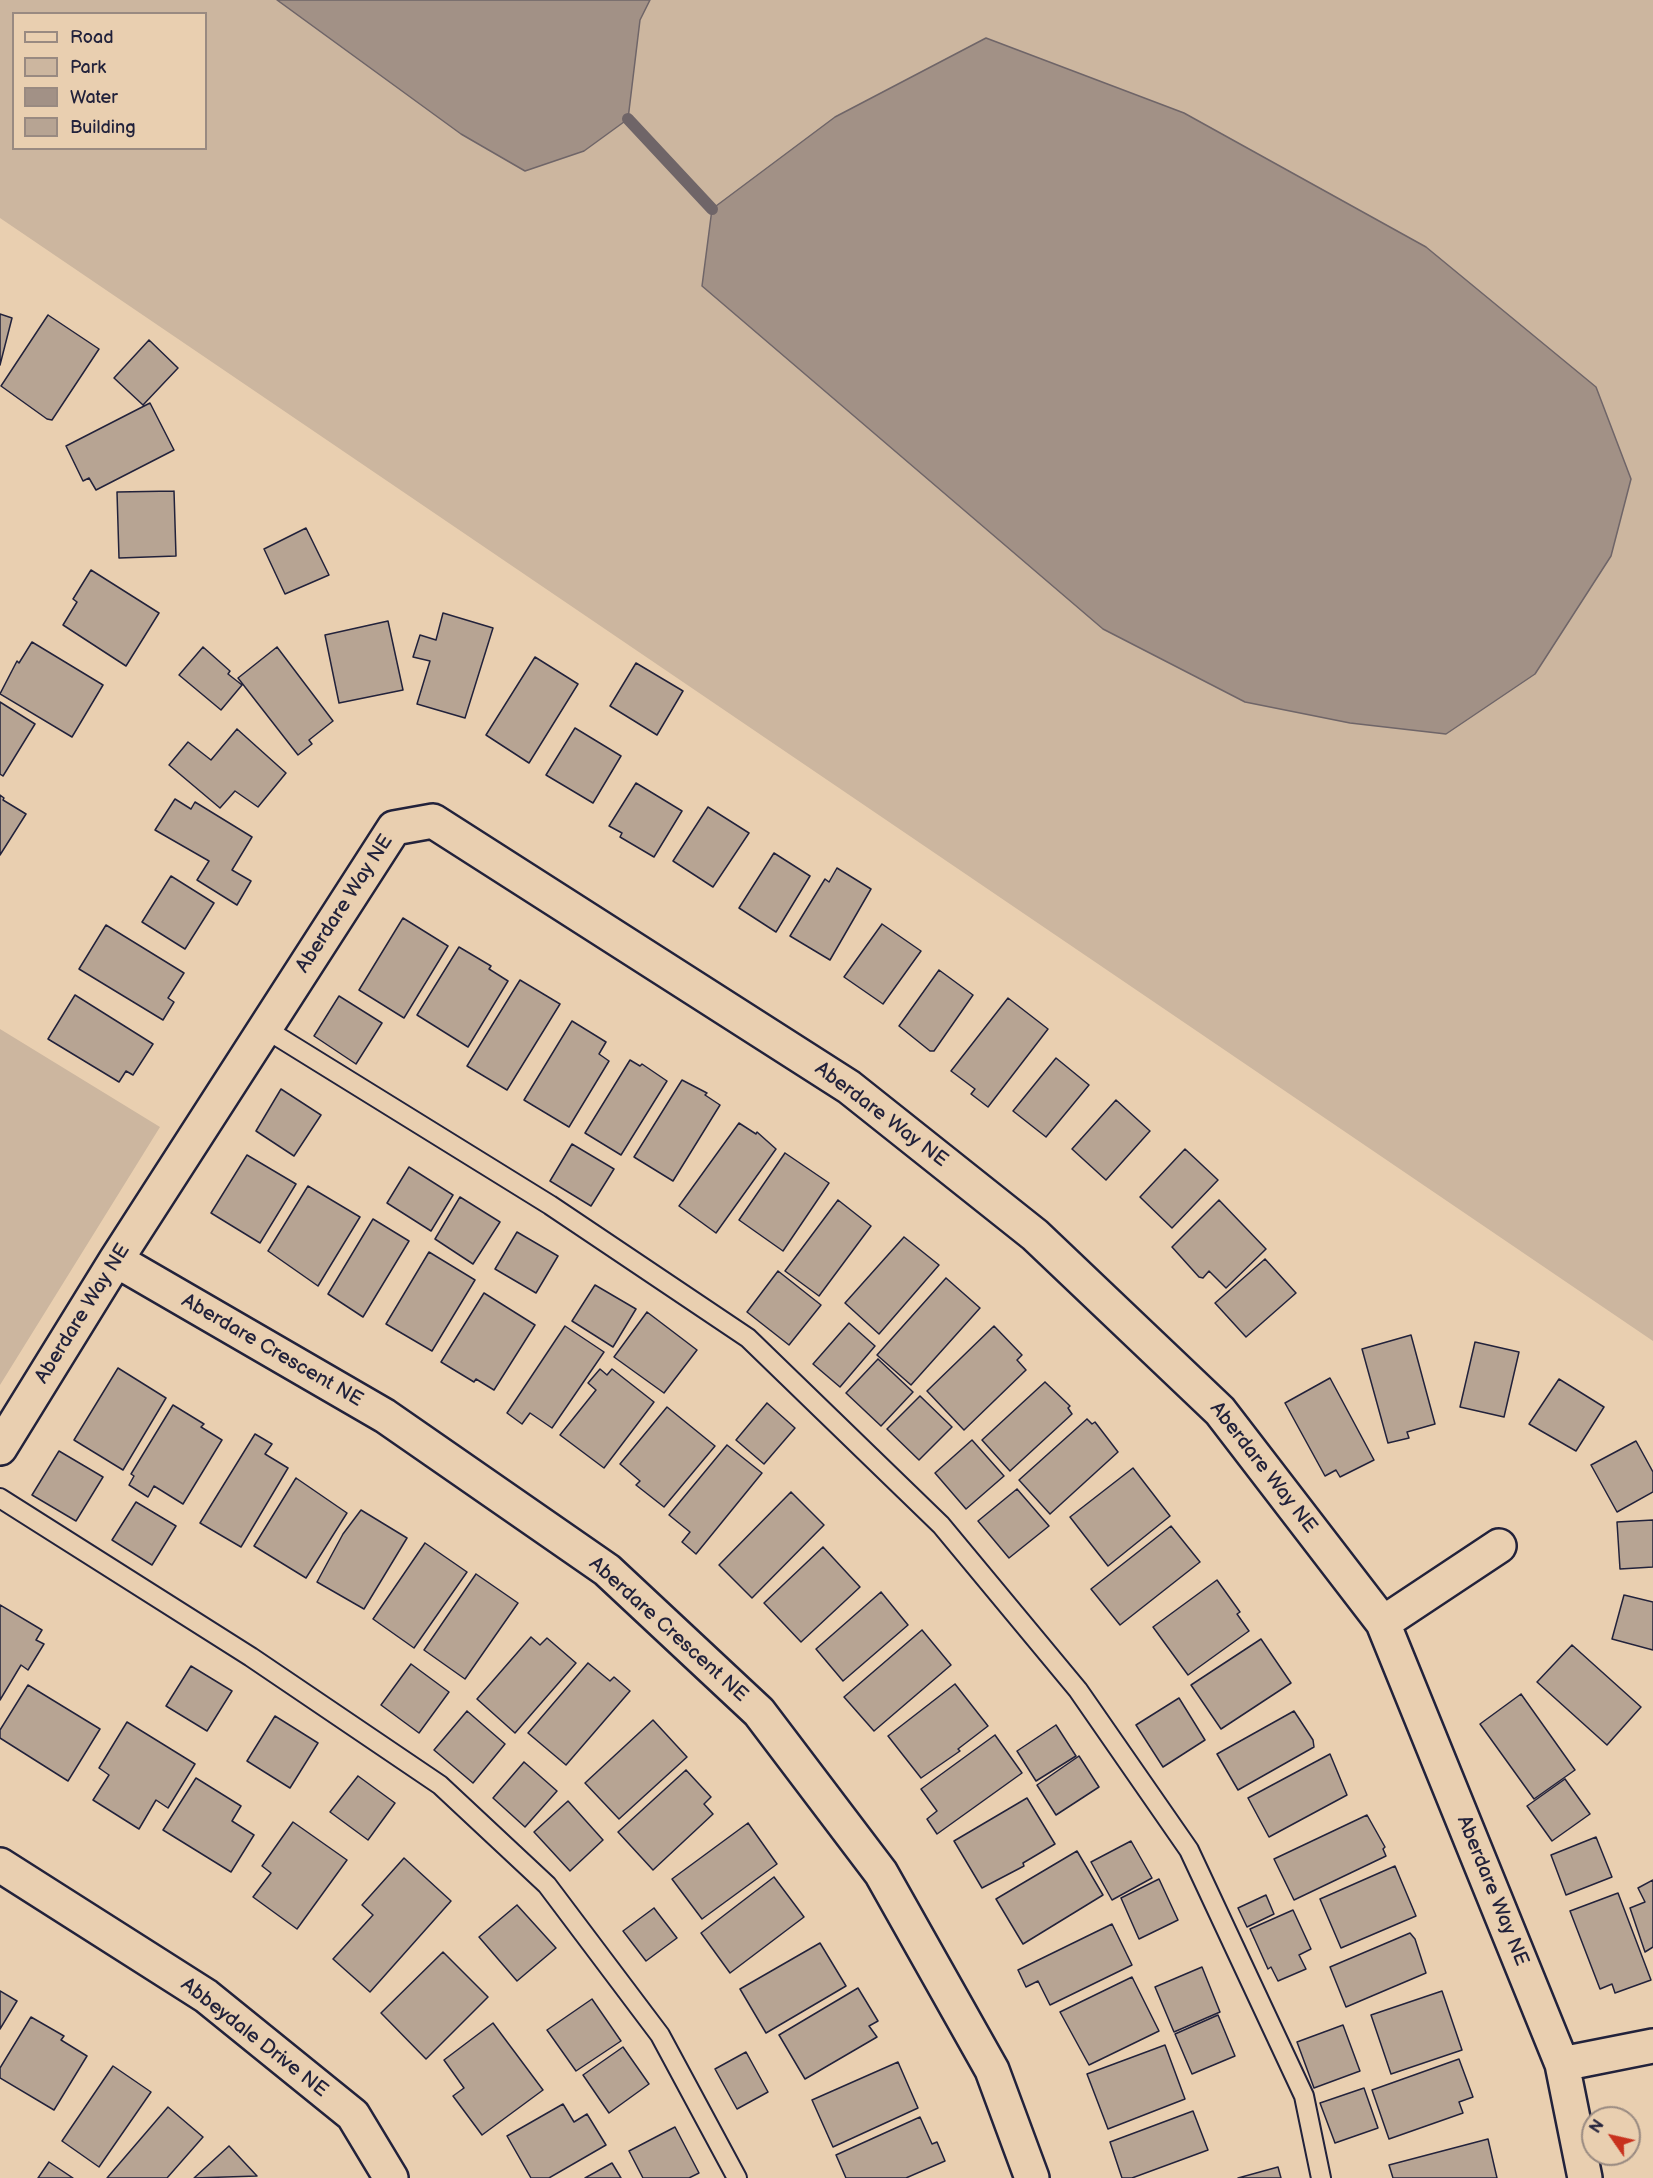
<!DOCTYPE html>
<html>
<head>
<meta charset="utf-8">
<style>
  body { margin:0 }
  #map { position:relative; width:1653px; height:2178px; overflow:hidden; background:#e9cfb0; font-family:"Balsamiq Sans",sans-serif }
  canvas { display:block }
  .legend { position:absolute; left:12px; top:12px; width:195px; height:138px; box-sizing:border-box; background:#e9cfb0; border:2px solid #998a81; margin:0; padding:8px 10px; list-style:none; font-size:18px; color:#22223b }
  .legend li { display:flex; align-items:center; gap:12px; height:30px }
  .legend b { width:30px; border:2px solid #998a81 }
  .north { position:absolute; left:1581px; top:2106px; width:60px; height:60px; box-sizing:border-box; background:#e9cfb0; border:2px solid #998a81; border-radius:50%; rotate:304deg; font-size:16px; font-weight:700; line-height:24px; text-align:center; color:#22223b }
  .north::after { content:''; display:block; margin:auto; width:21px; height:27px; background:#c8321e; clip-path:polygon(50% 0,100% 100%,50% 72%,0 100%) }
</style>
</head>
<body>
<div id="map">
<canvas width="1653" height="2178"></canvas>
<ul class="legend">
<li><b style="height:8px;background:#e9cfb0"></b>Road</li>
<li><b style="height:16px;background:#ccb69f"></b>Park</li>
<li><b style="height:16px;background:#a29186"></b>Water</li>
<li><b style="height:16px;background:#b7a493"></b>Building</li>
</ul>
<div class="north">N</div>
</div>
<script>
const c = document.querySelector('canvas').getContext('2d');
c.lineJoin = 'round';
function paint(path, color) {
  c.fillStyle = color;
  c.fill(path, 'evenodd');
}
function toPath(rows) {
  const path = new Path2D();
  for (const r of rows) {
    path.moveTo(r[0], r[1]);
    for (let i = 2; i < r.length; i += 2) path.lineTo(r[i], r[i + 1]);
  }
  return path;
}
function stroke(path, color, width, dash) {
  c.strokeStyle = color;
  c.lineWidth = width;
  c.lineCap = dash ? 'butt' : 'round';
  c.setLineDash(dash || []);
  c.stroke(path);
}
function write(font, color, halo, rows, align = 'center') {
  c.font = font + ' "Balsamiq Sans",sans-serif';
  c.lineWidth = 4.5;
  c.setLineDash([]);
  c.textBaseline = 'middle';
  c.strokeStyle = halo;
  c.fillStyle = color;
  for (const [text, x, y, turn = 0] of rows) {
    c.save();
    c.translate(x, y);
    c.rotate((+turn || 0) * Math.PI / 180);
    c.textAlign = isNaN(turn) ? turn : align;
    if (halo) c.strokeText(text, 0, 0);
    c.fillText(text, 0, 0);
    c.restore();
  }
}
paint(toPath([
  [0,0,1653,0,1653,1341,0,218],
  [14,14,206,14,206,148,14,148],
  [0,1029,160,1127,0,1385]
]), '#ccb69f');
const water = toPath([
  [277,0,650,0,640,20,628,119,584,151,525,171,461,134,277,0],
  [986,38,1184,113,1426,247,1596,387,1631,479,1611,556,1535,674,1446,734,1350,723,1245,702,1103,629,702,286,712,209,835,117,986,38]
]);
paint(water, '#a29186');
stroke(water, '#6f6568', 1.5);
stroke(toPath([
  [628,119,712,209]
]), '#6f6568', 12);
const building = toPath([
  [0,314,12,318,0,365,0,314],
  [48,315,99,349,52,420,47,419,1,386,48,315],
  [149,340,178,368,143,405,114,378,149,340],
  [150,403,174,450,96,490,89,478,83,481,66,446,150,403],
  [174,491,176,556,119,558,117,492,174,491],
  [306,528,329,575,285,594,264,549,306,528],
  [91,570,159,613,126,666,63,625,77,602,73,599,91,570],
  [443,613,493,628,465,718,417,704,430,661,413,657,420,635,436,640,443,613],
  [388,621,403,690,339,703,325,635,388,621],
  [32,642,103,685,72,737,0,694,17,661,19,663,32,642],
  [203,647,230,671,228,674,242,685,221,710,179,675,203,647],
  [277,647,333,721,309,740,312,744,298,755,238,678,277,647],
  [535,657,578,684,529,763,486,735,535,657],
  [636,663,683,691,657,735,610,706,636,663],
  [0,702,35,724,3,776,0,774,0,702],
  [575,728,621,756,593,803,546,775,575,728],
  [237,729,286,773,258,807,235,791,220,808,169,765,188,742,211,760,237,729],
  [636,783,682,811,654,857,620,837,622,833,609,826,636,783],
  [0,795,4,798,3,800,26,814,0,855,0,795],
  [175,799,191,809,195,802,252,837,232,870,251,881,237,905,197,880,209,861,155,830,175,799],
  [708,807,749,833,713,887,673,861,708,807],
  [774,853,810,876,776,932,739,908,774,853],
  [837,868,871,889,830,960,790,936,825,879,829,882,837,868],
  [171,876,214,903,185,949,142,922,171,876],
  [403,918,448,946,404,1018,359,990,403,918],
  [882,924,921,951,883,1004,844,977,882,924],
  [106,925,184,973,168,998,174,1002,163,1020,79,969,106,925],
  [459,947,491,966,489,969,508,981,468,1047,417,1015,459,947],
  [939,970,973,995,934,1051,930,1051,899,1026,939,970],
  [520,980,560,1004,507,1090,467,1066,520,980],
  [75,995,153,1044,133,1075,126,1071,119,1082,48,1039,75,995],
  [339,996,382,1023,356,1064,314,1036,339,996],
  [1008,998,1048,1029,988,1107,971,1094,975,1089,951,1071,1008,998],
  [572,1021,606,1042,599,1054,609,1061,569,1127,524,1100,572,1021],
  [1056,1058,1089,1085,1046,1137,1013,1111,1056,1058],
  [630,1060,640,1066,642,1064,667,1081,621,1155,585,1133,630,1060],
  [682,1080,707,1093,705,1095,720,1105,673,1181,634,1157,682,1080],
  [281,1089,321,1115,294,1156,256,1131,281,1089],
  [1116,1100,1150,1131,1106,1180,1072,1149,1116,1100],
  [739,1123,756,1134,757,1132,776,1149,716,1233,679,1206,739,1123],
  [572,1144,614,1169,591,1206,550,1181,572,1144],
  [1185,1149,1218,1180,1172,1228,1140,1197,1185,1149],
  [785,1153,829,1183,783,1251,739,1220,785,1153],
  [247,1155,296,1184,260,1243,211,1213,247,1155],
  [409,1167,453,1195,431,1231,387,1203,409,1167],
  [308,1186,360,1217,318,1286,268,1251,308,1186],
  [460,1197,500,1222,473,1264,435,1239,460,1197],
  [838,1200,871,1226,819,1296,785,1271,838,1200],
  [1219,1200,1266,1249,1226,1288,1209,1271,1203,1278,1199,1277,1172,1247,1219,1200],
  [373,1219,409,1241,363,1317,328,1294,373,1219],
  [517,1232,558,1256,536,1293,495,1269,517,1232],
  [904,1237,939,1265,879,1334,845,1303,904,1237],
  [429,1252,475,1280,432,1351,386,1324,429,1252],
  [1265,1259,1296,1293,1246,1337,1215,1303,1265,1259],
  [778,1271,821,1305,789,1345,747,1312,778,1271],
  [946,1278,980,1308,911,1385,877,1355,946,1278],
  [595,1285,636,1309,613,1347,572,1321,595,1285],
  [484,1293,535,1325,494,1390,476,1379,474,1382,441,1362,484,1293],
  [647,1312,697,1350,664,1393,614,1357,647,1312],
  [849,1323,875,1346,840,1387,813,1364,849,1323],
  [565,1326,604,1352,552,1428,530,1413,522,1424,507,1413,565,1326],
  [994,1326,1022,1355,1017,1360,1026,1370,964,1430,927,1391,994,1326],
  [1411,1335,1435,1424,1407,1432,1409,1438,1388,1443,1362,1349,1411,1335],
  [1475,1342,1519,1352,1504,1417,1460,1407,1475,1342],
  [878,1359,913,1392,881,1426,846,1393,878,1359],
  [118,1368,166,1398,123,1470,74,1440,118,1368],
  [600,1369,607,1375,612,1369,654,1402,604,1468,560,1435,596,1390,588,1383,600,1369],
  [1330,1378,1374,1460,1340,1477,1336,1470,1325,1476,1285,1403,1330,1378],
  [1559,1379,1604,1407,1576,1451,1529,1424,1559,1379],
  [1045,1382,1070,1406,1068,1408,1072,1414,1010,1471,982,1440,1045,1382],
  [920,1396,952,1427,919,1460,887,1429,920,1396],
  [767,1403,795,1428,764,1464,736,1440,767,1403],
  [173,1405,204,1424,201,1427,222,1440,183,1504,154,1486,148,1497,129,1485,134,1476,131,1474,173,1405],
  [667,1407,715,1446,664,1507,636,1485,640,1481,620,1464,667,1407],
  [1087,1419,1092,1424,1095,1422,1118,1452,1050,1514,1019,1480,1087,1419],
  [255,1434,272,1444,265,1454,288,1468,241,1547,200,1523,255,1434],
  [972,1440,1004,1476,966,1509,935,1473,972,1440],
  [1636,1441,1653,1472,1653,1492,1617,1512,1591,1465,1636,1441],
  [727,1445,762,1473,696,1554,682,1542,690,1532,669,1515,727,1445],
  [59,1451,103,1477,76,1521,32,1495,59,1451],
  [1133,1468,1170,1516,1108,1566,1070,1517,1133,1468],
  [296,1478,347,1513,306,1578,254,1546,296,1478],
  [1017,1489,1049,1526,1009,1558,978,1521,1017,1489],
  [791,1492,824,1525,752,1598,719,1565,791,1492],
  [136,1502,176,1526,152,1565,112,1540,136,1502],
  [361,1510,407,1538,364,1609,317,1582,343,1534,361,1510],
  [1653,1520,1653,1567,1620,1569,1617,1522,1653,1520],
  [1171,1526,1200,1562,1120,1625,1091,1589,1171,1526],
  [425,1543,467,1572,414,1648,373,1619,425,1543],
  [823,1547,860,1587,801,1642,764,1603,823,1547],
  [476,1574,518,1603,465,1679,424,1650,476,1574],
  [1217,1580,1240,1612,1237,1614,1249,1631,1188,1675,1153,1627,1217,1580],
  [881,1592,908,1625,843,1681,816,1649,881,1592],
  [1624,1595,1653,1602,1653,1650,1612,1639,1624,1595],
  [0,1605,42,1630,36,1640,44,1644,28,1670,21,1665,0,1700,0,1605],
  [922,1630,951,1665,874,1731,844,1697,922,1630],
  [531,1637,540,1645,547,1638,576,1663,515,1733,477,1699,531,1637],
  [1261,1639,1291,1683,1221,1729,1191,1685,1261,1639],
  [1572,1645,1641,1707,1607,1745,1537,1682,1572,1645],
  [588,1663,610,1681,614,1677,630,1691,566,1765,528,1733,588,1663],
  [411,1664,449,1692,419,1733,381,1705,411,1664],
  [191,1666,232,1691,207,1731,166,1706,191,1666],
  [955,1684,988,1726,958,1749,960,1751,921,1778,888,1736,955,1684],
  [28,1685,100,1729,68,1781,0,1738,0,1730,28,1685],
  [1521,1694,1575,1770,1534,1799,1480,1724,1521,1694],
  [1179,1698,1205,1740,1163,1767,1136,1725,1179,1698],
  [467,1711,505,1744,473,1783,434,1750,467,1711],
  [1294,1711,1313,1740,1314,1747,1238,1790,1217,1754,1294,1711],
  [275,1716,318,1743,290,1788,247,1761,275,1716],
  [653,1720,687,1757,619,1819,585,1783,653,1720],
  [127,1722,195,1764,168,1808,156,1800,139,1829,93,1800,109,1775,99,1768,127,1722],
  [1056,1725,1076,1756,1036,1781,1017,1751,1056,1725],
  [995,1735,1022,1773,937,1834,927,1819,937,1811,921,1789,995,1735],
  [1330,1754,1347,1795,1269,1837,1248,1798,1330,1754],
  [1079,1756,1099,1787,1056,1815,1037,1785,1079,1756],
  [524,1762,557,1791,525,1827,493,1798,524,1762],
  [686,1770,711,1797,704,1804,713,1814,653,1870,618,1832,686,1770],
  [358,1776,395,1803,368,1840,330,1812,358,1776],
  [196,1778,241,1806,232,1821,254,1835,231,1872,163,1830,196,1778],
  [1565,1779,1590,1814,1552,1841,1527,1806,1565,1779],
  [1027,1798,1055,1844,1023,1863,1024,1866,982,1888,954,1841,1027,1798],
  [568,1801,603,1840,570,1871,534,1832,568,1801],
  [1367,1815,1385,1847,1383,1849,1386,1856,1294,1900,1274,1859,1367,1815],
  [293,1822,347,1860,297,1929,253,1897,271,1873,262,1866,293,1822],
  [748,1823,777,1864,702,1919,672,1879,748,1823],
  [1596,1837,1612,1877,1566,1895,1551,1855,1596,1837],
  [1131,1841,1152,1878,1112,1900,1091,1862,1131,1841],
  [1077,1851,1103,1895,1023,1944,996,1899,1077,1851],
  [404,1858,451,1901,370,1992,333,1959,373,1915,362,1905,404,1858],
  [1395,1866,1416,1916,1341,1948,1320,1899,1395,1866],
  [774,1877,804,1917,730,1973,701,1933,774,1877],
  [1159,1879,1178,1920,1139,1939,1121,1898,1159,1879],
  [1653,1880,1653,1947,1645,1952,1630,1908,1645,1902,1638,1888,1653,1880],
  [1618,1893,1651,1980,1615,1993,1612,1984,1600,1989,1570,1911,1618,1893],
  [1266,1895,1274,1914,1247,1927,1238,1908,1266,1895],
  [517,1905,556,1948,517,1981,479,1937,517,1905],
  [654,1908,677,1938,646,1961,623,1931,654,1908],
  [1293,1910,1311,1949,1299,1955,1306,1969,1278,1981,1271,1967,1268,1969,1250,1929,1293,1910],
  [1112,1924,1132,1965,1050,2005,1038,1981,1026,1987,1018,1970,1112,1924],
  [1410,1933,1415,1939,1426,1973,1346,2007,1330,1967,1410,1933],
  [820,1943,846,1986,766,2033,740,1989,820,1943],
  [443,1952,488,1997,426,2059,381,2013,443,1952],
  [1202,1967,1220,2012,1174,2032,1155,1987,1202,1967],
  [1132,1977,1159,2031,1089,2065,1060,2012,1132,1977],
  [858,1988,878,2021,869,2026,877,2037,805,2079,779,2035,858,1988],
  [0,1991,17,2001,0,2029,0,1991],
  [1442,1991,1462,2050,1391,2074,1371,2015,1442,1991],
  [592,1999,621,2041,576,2071,547,2030,592,1999],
  [1218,2015,1235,2056,1192,2074,1175,2034,1218,2015],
  [31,2017,64,2036,61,2040,87,2056,54,2110,0,2078,0,2068,31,2017],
  [493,2023,543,2090,482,2135,453,2096,464,2088,444,2060,493,2023],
  [1343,2025,1360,2071,1314,2088,1297,2042,1343,2025],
  [1165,2045,1185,2099,1108,2129,1087,2074,1165,2045],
  [623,2047,649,2084,609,2113,583,2075,623,2047],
  [746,2052,768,2092,737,2109,715,2069,746,2052],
  [1459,2059,1473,2097,1459,2102,1463,2113,1389,2139,1372,2090,1459,2059],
  [898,2062,918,2108,833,2147,812,2100,898,2062],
  [113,2066,151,2092,99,2167,62,2141,113,2066],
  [1364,2088,1378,2128,1335,2143,1320,2103,1364,2088],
  [563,2104,574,2122,587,2114,606,2145,549,2178,531,2178,507,2136,563,2104],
  [168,2107,203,2137,167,2178,107,2178,168,2107],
  [1193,2111,1208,2150,1132,2178,1122,2178,1110,2142,1193,2111],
  [920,2117,932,2144,937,2142,945,2161,906,2178,846,2178,836,2155,920,2117],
  [675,2127,699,2173,689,2178,643,2178,629,2151,675,2127],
  [1488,2139,1497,2178,1393,2178,1389,2165,1488,2139],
  [229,2146,257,2176,194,2178,229,2146],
  [49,2162,73,2178,38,2178,49,2162],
  [612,2163,621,2178,585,2178,612,2163],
  [1278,2167,1281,2178,1238,2178,1278,2167]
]);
paint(building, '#b7a493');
stroke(building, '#22223b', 1.5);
const lane = toPath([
  [264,1028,550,1205,748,1338,941,1525,1078,1690,1189,1850,1304,2096,1321,2178],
  [0,1498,251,1657,440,1785,547,1885,660,2035,737,2178]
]);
const street = toPath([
  [116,1260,385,1416,607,1570,759,1712,881,1873,992,2070,1032,2178],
  [0,1448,116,1260,394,828,433,821,849,1087,1035,1235,1220,1411,1383,1623,1562,2064,1585,2178],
  [1383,1623,1499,1546],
  [1562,2064,1653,2046]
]);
const secondary = toPath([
  [0,1865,206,1996,353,2115,391,2178]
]);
stroke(lane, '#22223b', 22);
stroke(street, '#22223b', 38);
stroke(secondary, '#22223b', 38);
stroke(lane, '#e9cfb0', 18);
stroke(street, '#e9cfb0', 33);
stroke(secondary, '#e9cfb0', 33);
write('20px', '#22223b', '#e9cfb0', [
  ["Aberdare Way NE",345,904,-57],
  ["Aberdare Way NE",881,1115,37],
  ["Aberdare Way NE",83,1314,-58],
  ["Aberdare Crescent NE",272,1351,30],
  ["Aberdare Way NE",1263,1468,52],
  ["Aberdare Crescent NE",668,1630,42],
  ["Aberdare Way NE",1492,1891,68],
  ["Abbeydale Drive NE",254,2038,38]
]);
</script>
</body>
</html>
